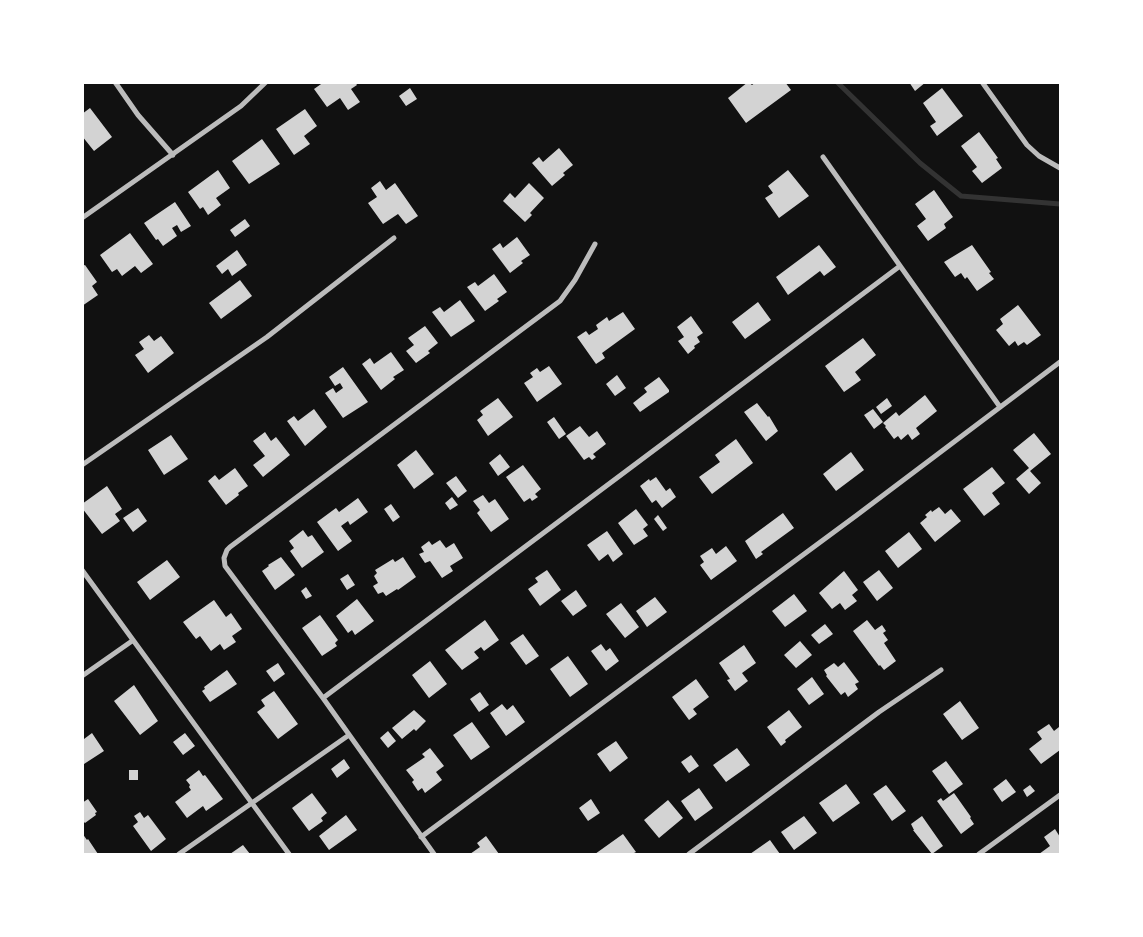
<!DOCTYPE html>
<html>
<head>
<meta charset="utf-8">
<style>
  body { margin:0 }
  #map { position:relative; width:1143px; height:937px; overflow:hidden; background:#111; font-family:Poppins,sans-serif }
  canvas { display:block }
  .frame { position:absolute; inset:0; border:84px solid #fff; pointer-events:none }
</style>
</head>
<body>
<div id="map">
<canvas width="1143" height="937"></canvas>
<div class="frame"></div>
</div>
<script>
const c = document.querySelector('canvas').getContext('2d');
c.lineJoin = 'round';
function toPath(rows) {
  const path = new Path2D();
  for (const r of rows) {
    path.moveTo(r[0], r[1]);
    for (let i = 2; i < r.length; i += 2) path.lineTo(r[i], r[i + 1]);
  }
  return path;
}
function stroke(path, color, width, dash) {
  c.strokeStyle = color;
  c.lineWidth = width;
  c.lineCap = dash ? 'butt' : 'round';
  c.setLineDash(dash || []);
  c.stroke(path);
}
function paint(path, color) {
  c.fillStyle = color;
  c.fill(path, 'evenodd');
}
stroke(toPath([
  [837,82,920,163,961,196,1060,204]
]), '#333', 5);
paint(toPath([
  [324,82,355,82,357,85,351,89,360,102,348,110,340,98,327,107,314,89],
  [748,82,752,85,756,82,785,82,791,90,746,123,728,98],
  [909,82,926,82,915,91],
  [410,88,417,99,406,106,399,96],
  [942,88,963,116,937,136,930,126,936,122,923,103],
  [90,108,112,137,94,151,82,136,82,114],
  [305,109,317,126,304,136,310,144,294,155,276,129],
  [979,132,998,158,996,159,1002,168,982,183,972,171,977,167,961,146],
  [262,139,280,164,249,184,232,161],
  [559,148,573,165,563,173,565,175,552,186,532,163,539,157,543,162],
  [218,170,230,188,216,198,221,205,208,215,203,207,200,209,188,192],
  [788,170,809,196,779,218,765,198,773,193,768,186],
  [380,181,386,190,395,183,418,216,406,224,398,214,383,224,368,203,377,197,371,188],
  [529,183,544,198,530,213,532,215,525,222,503,201,510,193,515,198],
  [934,190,953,217,944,224,946,228,928,241,917,226,926,219,915,204],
  [175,202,191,226,181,232,177,225,172,228,177,236,163,246,158,239,156,240,144,223],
  [245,219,250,226,235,237,230,230],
  [130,233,153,264,141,273,135,266,122,276,117,269,112,272,100,255],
  [517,237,530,255,521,261,523,263,510,273,492,249,500,243,503,248],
  [819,245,836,267,824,276,820,271,788,295,776,277],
  [972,245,991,272,989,273,994,279,977,291,967,277,965,279,961,273,955,277,944,262],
  [237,250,247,265,232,276,228,269,222,274,216,266],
  [85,265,97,282,92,286,98,295,82,306,82,266],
  [494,274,507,292,497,299,499,301,485,311,467,287,475,282,478,286],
  [240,280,252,296,221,319,209,303],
  [460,300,475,321,451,337,432,312,440,307,444,312],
  [758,302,771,320,745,339,732,322],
  [1018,305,1041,335,1027,345,1024,342,1018,346,1015,341,1009,346,996,330,1003,324,1000,319],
  [623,312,635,329,602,353,605,358,596,364,577,337,586,331,589,335,598,329,596,325,607,317,609,321],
  [691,316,703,333,697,337,700,342,694,346,695,348,688,354,678,341,684,337,677,327],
  [425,326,438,343,428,351,430,353,416,363,406,351,414,345,408,338],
  [149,335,154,341,161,336,174,353,148,373,135,355,144,349,139,342],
  [863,338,876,355,855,372,861,380,844,392,825,366],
  [391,352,404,370,393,377,395,379,381,390,362,364,370,358,374,364],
  [549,366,562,384,537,402,524,383,533,377,530,373,537,368,540,372],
  [343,367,368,402,343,418,325,393,333,388,336,393,343,388,340,383,335,386,329,377],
  [617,375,626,388,615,396,606,384],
  [659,377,669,390,669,392,640,412,633,403,647,392,644,388],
  [925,395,937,411,916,428,920,434,912,440,908,434,901,440,898,436,894,439,885,427,886,426,883,423,896,412,899,416],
  [498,398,513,417,488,436,477,420,483,415,480,411],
  [887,398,892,406,881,414,876,407],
  [757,403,768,417,769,416,778,431,766,441,744,412],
  [314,409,327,427,305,446,287,421,294,416,298,421],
  [873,409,883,422,874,429,864,415],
  [554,417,566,434,559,439,547,422],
  [580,426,589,437,597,431,606,444,593,454,596,457,592,460,589,457,584,460,566,436],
  [265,432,271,441,276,437,290,455,263,477,253,465,265,456,253,441],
  [1034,433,1051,454,1030,471,1041,483,1029,494,1016,479,1029,468,1013,450],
  [171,435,188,459,164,475,148,450],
  [736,439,753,463,712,494,699,477,720,462,715,455],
  [416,450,434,474,414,489,397,465],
  [851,452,864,470,836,491,823,474],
  [500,454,510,467,498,476,489,463],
  [523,465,541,489,535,494,538,497,532,501,530,498,524,502,506,477],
  [992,467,1005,483,992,493,1000,504,984,516,963,489],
  [235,468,248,486,238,493,239,495,226,505,208,481,215,475,219,480],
  [456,476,467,491,458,498,446,483],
  [656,477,666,491,670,488,676,497,662,508,656,500,652,503,640,486,649,479,650,481],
  [107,486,122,509,115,514,120,521,102,534,82,508,82,504],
  [483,495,489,503,495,499,509,519,491,532,477,513,480,510,473,501],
  [452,497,458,505,450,510,445,503],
  [358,498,368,512,350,525,348,521,341,526,352,541,338,551,317,522,336,508,339,512],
  [391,504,400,517,393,522,384,509],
  [939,507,945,514,951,509,961,521,935,542,920,523,927,517,925,515,931,510,932,512],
  [138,508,147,521,133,532,123,518],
  [636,509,648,525,643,529,648,536,634,545,618,523],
  [783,513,794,528,761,552,763,554,756,559,745,541],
  [658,515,667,528,663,531,654,519],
  [303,530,308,537,312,535,324,552,302,568,290,551,294,548,289,541],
  [607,531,623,554,613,562,608,554,599,561,587,545],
  [909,532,922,549,898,568,885,551],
  [440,540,446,548,454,543,463,558,450,566,453,571,442,578,430,561,425,563,419,554,424,552,421,547,429,541,432,545],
  [726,546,737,561,711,580,700,565,704,562,700,556,712,548,716,554],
  [281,557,295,575,275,590,262,571,269,566,268,565],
  [403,557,416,577,398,590,397,589,386,596,383,592,378,594,373,586,378,583,374,576,377,573,375,570,393,559,395,562],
  [167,560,180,577,150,600,137,582],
  [547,570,561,590,540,606,528,589,538,582,535,578],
  [879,570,893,588,877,601,863,582],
  [844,571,858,590,852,595,857,601,845,610,840,603,832,609,819,593],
  [348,574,355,585,347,590,340,579],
  [306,587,312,596,306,599,301,591],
  [576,590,587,606,573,616,561,601],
  [794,594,807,611,785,627,772,611],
  [655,597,667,612,647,627,636,611],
  [357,599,374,621,355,635,352,630,348,633,336,616],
  [214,600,226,617,231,613,242,629,232,636,236,642,224,650,220,644,211,651,200,636,196,639,183,622],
  [621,603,639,627,625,638,606,614],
  [320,615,338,640,335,643,337,646,322,656,302,628],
  [485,620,499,640,484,651,481,647,474,652,479,658,462,670,445,650],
  [867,620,875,630,882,625,886,631,883,633,888,640,884,643,896,661,884,670,880,665,879,666,853,631],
  [825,624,833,634,819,644,811,635],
  [523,634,539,656,526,665,510,643],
  [800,641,812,655,796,668,784,655],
  [601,644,606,651,610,648,619,661,606,671,591,651],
  [744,645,756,663,742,673,748,681,735,691,727,680,730,679,719,663],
  [568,656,588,684,570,697,550,669],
  [430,661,447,684,429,698,412,675],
  [844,662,859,682,855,684,858,689,848,697,845,692,841,695,826,676,827,675,824,670,834,663,838,667],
  [278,663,285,674,274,682,266,671],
  [227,670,237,684,210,702,202,691,205,689,204,687],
  [812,677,824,694,809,705,797,689],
  [696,679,709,697,693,709,697,714,689,720,672,697],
  [134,685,158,721,140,735,114,701],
  [274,691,298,724,278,739,257,712,265,706,261,700],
  [480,692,489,705,479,712,470,699],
  [960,701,979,728,962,740,943,714],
  [502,704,507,710,513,705,525,722,506,736,490,713],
  [414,710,426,721,416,731,414,729,402,739,392,728],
  [789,710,802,727,785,740,786,742,781,746,767,727],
  [472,722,490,747,471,760,453,735],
  [1049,724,1054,731,1059,727,1060,729,1060,750,1041,764,1029,749,1042,739,1037,732],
  [388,731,396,741,388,748,380,738],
  [92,733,104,751,84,764,82,762,82,736,84,739],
  [185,733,195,746,183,755,173,742],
  [616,741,628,758,610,772,597,754],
  [430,748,444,766,436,772,442,780,425,793,422,788,418,791,412,782,414,780,406,770,425,757,422,754],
  [737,748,750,765,726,782,713,765],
  [691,755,699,766,689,773,681,762],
  [344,759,350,768,337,778,331,769],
  [946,761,963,784,949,794,932,771],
  [129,770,138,770,138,780,129,780],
  [199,770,203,776,205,775,223,799,206,811,203,806,187,818,175,802,191,790,189,787,190,785,186,780],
  [1006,779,1016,792,1002,802,993,789],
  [846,784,860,803,833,822,819,803],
  [886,785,906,811,892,821,873,794],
  [1030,785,1035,791,1027,797,1023,790],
  [699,788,713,808,695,821,681,801],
  [312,793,327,813,321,818,323,821,309,831,292,808],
  [954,793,971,817,970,818,974,824,961,834,937,801,941,798,943,801],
  [88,799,97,812,95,813,96,815,85,823,82,820,82,803],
  [591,799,600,813,588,821,579,808],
  [668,800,683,818,659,838,644,820],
  [140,812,144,818,148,815,166,839,151,851,133,826,138,822,134,816],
  [346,815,357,830,329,850,319,836],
  [804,816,817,833,794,850,781,832],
  [922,816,943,846,932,854,913,830,914,830,911,824],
  [1055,829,1060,837,1060,854,1039,854,1050,846,1044,837],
  [82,833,87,840,88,839,98,854,82,854],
  [623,834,636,852,632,854,595,854],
  [486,836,499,854,470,854,480,847,477,843],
  [770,840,780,854,750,854],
  [243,845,250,854,230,854]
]), '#d3d3d3');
stroke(toPath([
  [115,82,138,115,173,155],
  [982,82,1027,145,1039,156,1060,168],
  [823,157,1000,407],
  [82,218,241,106,266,82],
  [82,465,267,337,394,238],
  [82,570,289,854],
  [82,676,132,641],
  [323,698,900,266],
  [421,837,857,515,1060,362],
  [179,854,349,735],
  [434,854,323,698,225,566,224,558,227,550,230,547,560,301,575,280,595,244],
  [689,854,879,712,941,670],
  [979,854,1060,795]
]), '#bcbcbc', 5);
</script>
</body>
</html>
